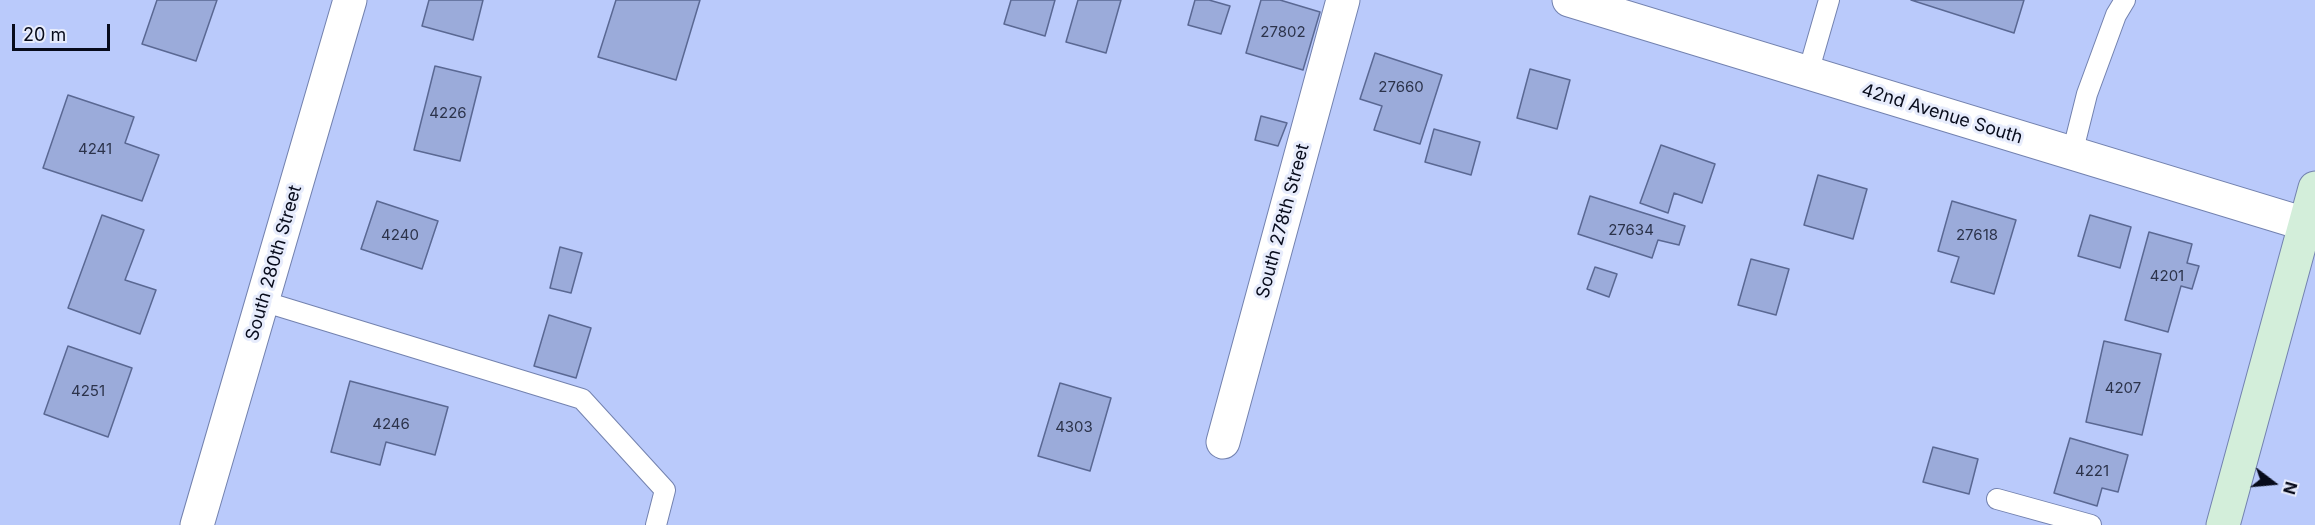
<!DOCTYPE html>
<html>
<head>
<meta charset="utf-8">
<style>
  body { margin:0 }
  #map { position:relative; width:2315px; height:525px; overflow:hidden; background:#bacafb; font-family:Inter,sans-serif }
  canvas { display:block }
  .north { position:absolute; left:2243px; top:453px; width:60px; height:60px; -webkit-text-stroke:4px #e7ecfc; paint-order:stroke; rotate:106deg; font-size:16px; font-weight:700; line-height:24px; text-align:center; color:#070b1b }
  .north::after { content:''; display:block; margin:auto; width:21px; height:27px; background:#070b1b; clip-path:polygon(50% 0,100% 100%,50% 72%,0 100%) }
  .scale { position:absolute; left:12px; top:24px; width:98px; height:27px; box-sizing:border-box; border:3px solid #070b1b; border-top:0; padding-left:8px; font-size:18px; line-height:21px; white-space:nowrap; color:#070b1b; -webkit-text-stroke:4px #e7ecfc; paint-order:stroke }
</style>
</head>
<body>
<div id="map">
<canvas width="2315" height="525"></canvas>
<div class="north">N</div>
<div class="scale">20 m</div>
</div>
<script>
const c = document.querySelector('canvas').getContext('2d');
c.lineJoin = 'round';
function paint(path, color) {
  c.fillStyle = color;
  c.fill(path, 'evenodd');
}
function toPath(rows) {
  const path = new Path2D();
  for (const r of rows) {
    path.moveTo(r[0], r[1]);
    for (let i = 2; i < r.length; i += 2) path.lineTo(r[i], r[i + 1]);
  }
  return path;
}
function stroke(path, color, width, dash) {
  c.strokeStyle = color;
  c.lineWidth = width;
  c.lineCap = dash ? 'butt' : 'round';
  c.setLineDash(dash || []);
  c.stroke(path);
}
function write(font, color, halo, rows, align = 'center') {
  c.font = font + ' Inter,sans-serif';
  c.lineWidth = 6;
  c.setLineDash([]);
  c.textBaseline = 'middle';
  c.strokeStyle = halo;
  c.fillStyle = color;
  for (const [text, x, y, turn = 0] of rows) {
    c.save();
    c.translate(x, y);
    c.rotate((+turn || 0) * Math.PI / 180);
    c.textAlign = isNaN(turn) ? turn : align;
    if (halo) c.strokeText(text, 0, 0);
    c.fillText(text, 0, 0);
    c.restore();
  }
}
const building = toPath([
  [157,0,217,0,196,61,142,44,157,0],
  [429,0,483,0,473,40,422,26,429,0],
  [616,0,700,0,676,80,598,57,616,0],
  [1011,0,1055,0,1045,36,1004,24,1011,0],
  [1078,0,1121,0,1106,53,1066,42,1078,0],
  [1195,0,1209,0,1230,6,1221,34,1188,25,1195,0],
  [1261,0,1280,0,1320,12,1303,70,1246,53,1261,0],
  [1911,0,2024,0,2014,33,1911,0],
  [1375,53,1442,75,1420,144,1374,130,1382,106,1360,99,1375,53],
  [435,66,481,77,460,161,414,150,435,66],
  [1530,69,1570,80,1557,129,1517,118,1530,69],
  [68,95,134,117,125,143,159,155,142,201,43,168,68,95],
  [1261,116,1287,123,1278,146,1255,140,1261,116],
  [1434,129,1480,142,1471,175,1425,162,1434,129],
  [1661,145,1715,164,1702,203,1674,193,1668,213,1640,203,1661,145],
  [1818,175,1867,189,1853,239,1804,225,1818,175],
  [1590,196,1685,226,1679,245,1658,240,1652,258,1578,234,1590,196],
  [377,201,438,221,422,269,361,249,377,201],
  [1952,201,2016,220,1994,294,1951,282,1959,257,1938,251,1952,201],
  [102,215,144,230,125,280,156,290,140,334,68,308,102,215],
  [2090,215,2131,227,2120,268,2078,256,2090,215],
  [2149,232,2192,244,2187,263,2199,266,2192,289,2181,286,2168,332,2125,320,2149,232],
  [560,247,582,253,571,293,550,288,560,247],
  [1751,259,1789,269,1776,315,1738,305,1751,259],
  [1595,267,1617,274,1609,297,1587,289,1595,267],
  [549,315,591,328,576,378,534,366,549,315],
  [2104,341,2161,354,2142,435,2086,422,2104,341],
  [68,346,132,368,108,437,44,414,68,346],
  [350,381,448,407,435,455,386,442,380,465,331,452,350,381],
  [1060,383,1111,398,1090,471,1038,456,1060,383],
  [2070,438,2128,455,2118,492,2102,488,2097,506,2054,493,2070,438],
  [1933,447,1978,459,1969,494,1923,482,1933,447]
]);
paint(building, '#9babda');
stroke(building, '#5a6893', 1.5);
const lane = toPath([
  [1808,73,1829,0],
  [2072,154,2087,94,2116,15,2125,0],
  [262,301,582,399,665,490,656,525],
  [1997,499,2091,525]
]);
const street = toPath([
  [1569,0,2315,227],
  [1223,442,1343,0],
  [197,525,350,0]
]);
const secondary = toPath([
  [2223,525,2315,188]
]);
stroke(lane, '#7382af', 22);
stroke(street, '#7382af', 35);
stroke(secondary, '#7382af', 35);
stroke(lane, '#fff', 20);
stroke(street, '#fff', 33);
stroke(secondary, '#d3eeda', 33);
write('15px', '#2c334b', null, [
  ["27802",1283,32],
  ["27660",1401,87],
  ["4226",448,113],
  ["4241",95,149],
  ["27634",1631,230],
  ["4240",400,235],
  ["27618",1977,235],
  ["4201",2167,276],
  ["4207",2123,388],
  ["4251",88,391],
  ["4246",391,424],
  ["4303",1074,427],
  ["4221",2092,471]
]);
write('18px', '#070b1b', '#e7ecfc', [
  ["42nd Avenue South",1942,114,17],
  ["South 278th Street",1283,221,-75],
  ["South 280th Street",274,263,-74]
]);
</script>
</body>
</html>
